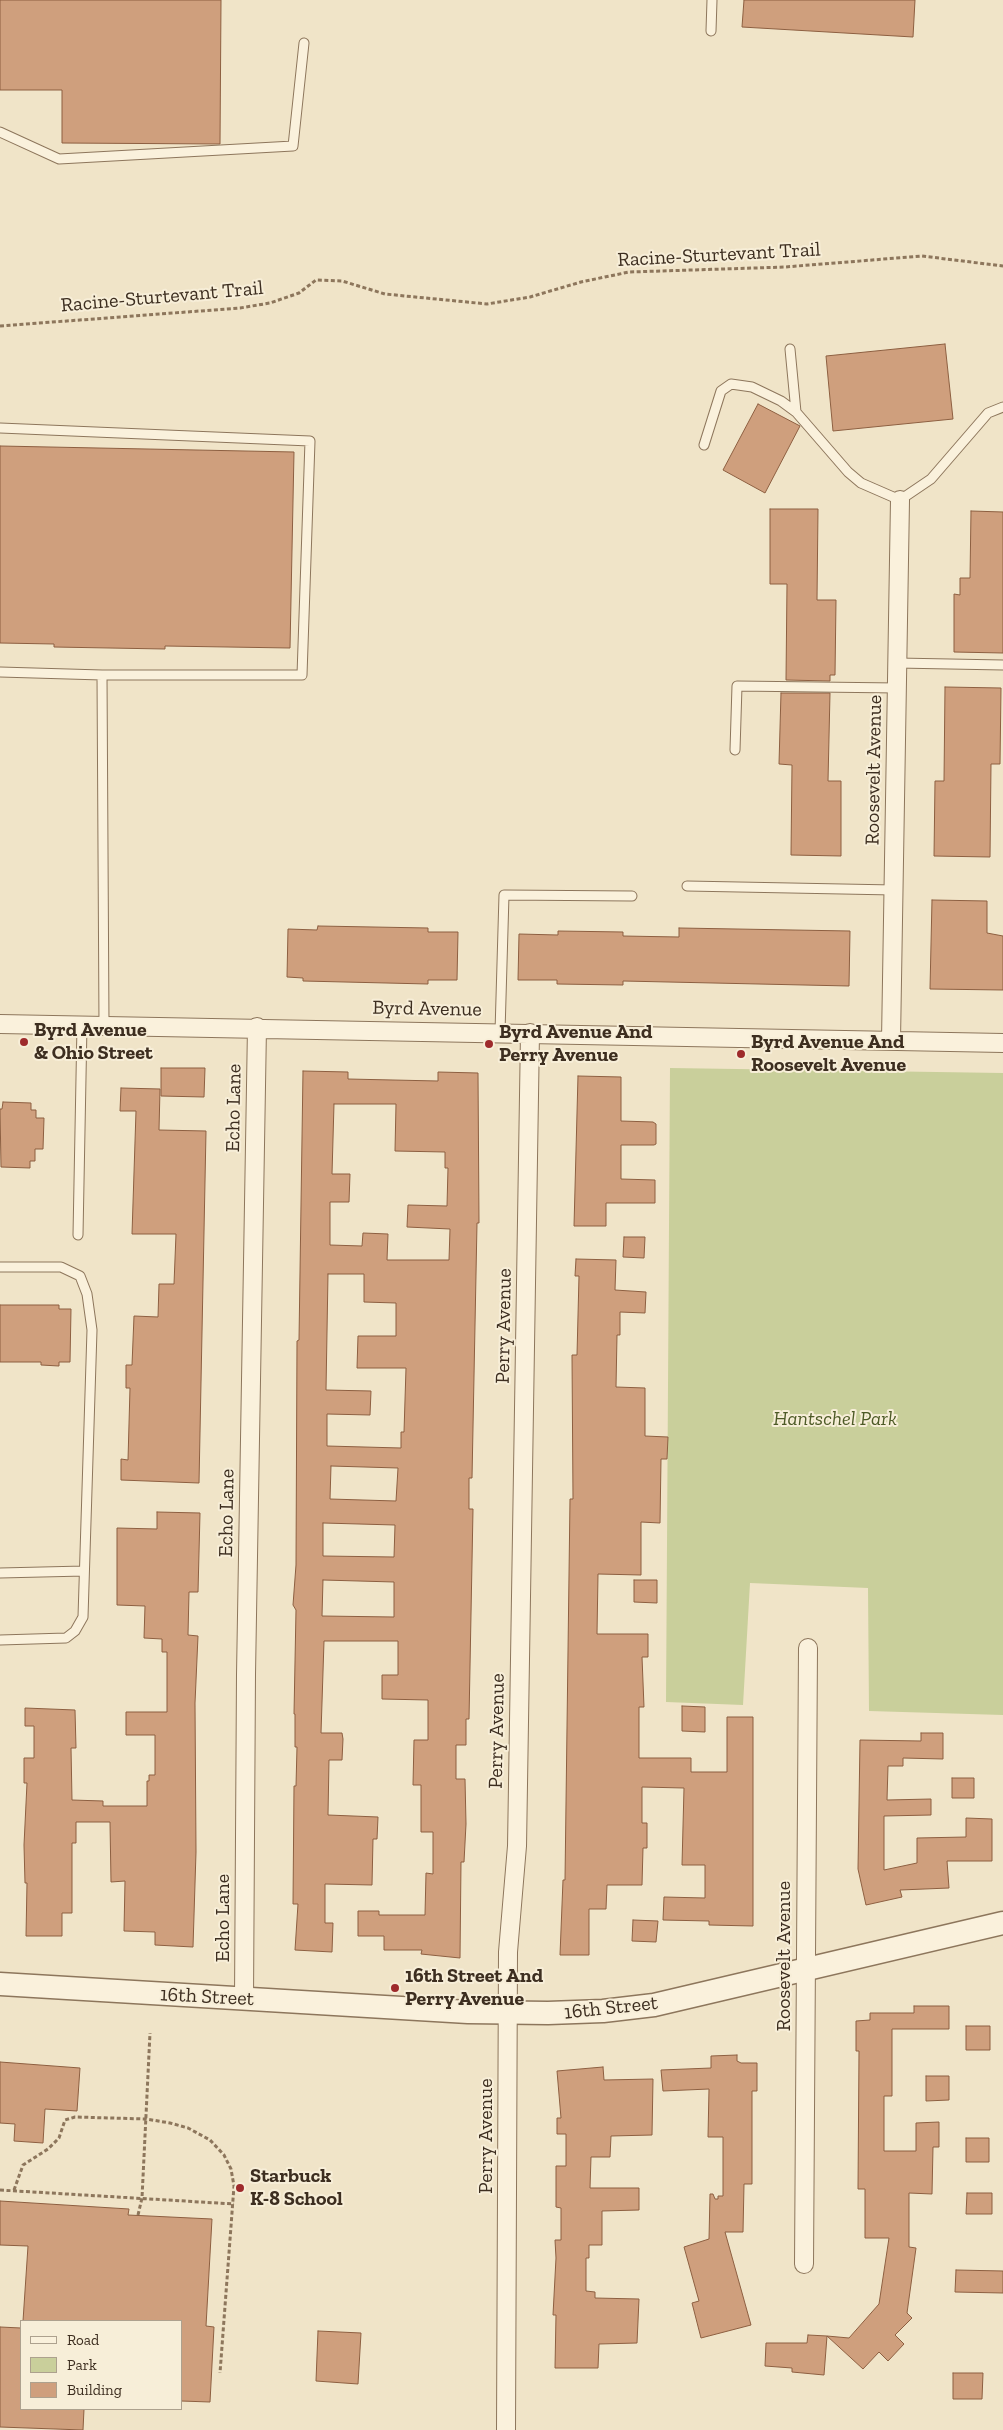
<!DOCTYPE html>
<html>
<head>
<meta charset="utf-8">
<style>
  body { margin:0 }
  #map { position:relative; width:1003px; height:2430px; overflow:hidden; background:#f0e4c8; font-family:"Zilla Slab",serif }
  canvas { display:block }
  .legend { position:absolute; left:20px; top:2320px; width:162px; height:90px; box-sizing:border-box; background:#f7eed8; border:1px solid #ada18e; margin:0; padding:6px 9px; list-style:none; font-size:15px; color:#3d2e20 }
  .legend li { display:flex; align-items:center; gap:10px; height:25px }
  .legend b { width:25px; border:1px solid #ada18e }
</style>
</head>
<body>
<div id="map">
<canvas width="1003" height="2430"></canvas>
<ul class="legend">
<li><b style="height:6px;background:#faf1dc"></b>Road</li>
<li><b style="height:14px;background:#c9cf9b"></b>Park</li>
<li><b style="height:14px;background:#cf9f7d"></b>Building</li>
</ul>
</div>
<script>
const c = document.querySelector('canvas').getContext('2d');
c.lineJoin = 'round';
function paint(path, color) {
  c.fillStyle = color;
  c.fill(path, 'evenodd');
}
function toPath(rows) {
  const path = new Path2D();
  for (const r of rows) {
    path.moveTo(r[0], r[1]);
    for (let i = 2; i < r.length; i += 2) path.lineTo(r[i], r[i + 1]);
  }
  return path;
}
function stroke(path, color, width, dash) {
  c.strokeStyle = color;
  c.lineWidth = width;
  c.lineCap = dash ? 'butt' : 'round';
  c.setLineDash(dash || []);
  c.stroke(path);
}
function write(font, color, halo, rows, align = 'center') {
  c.font = font + ' "Zilla Slab",serif';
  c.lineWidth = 4;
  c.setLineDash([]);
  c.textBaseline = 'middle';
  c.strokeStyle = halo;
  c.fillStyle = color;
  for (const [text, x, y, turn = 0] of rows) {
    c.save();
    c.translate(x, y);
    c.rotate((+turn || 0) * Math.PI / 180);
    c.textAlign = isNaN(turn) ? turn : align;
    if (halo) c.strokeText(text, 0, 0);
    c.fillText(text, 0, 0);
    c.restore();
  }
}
paint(toPath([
  [670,1068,1003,1073,1003,1715,869,1711,868,1588,750,1583,743,1705,666,1702]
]), '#c9cf9b');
const building = toPath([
  [0,0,221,0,220,144,62,143,62,90,0,90,0,0],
  [744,0,915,0,913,37,742,27,744,0],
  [945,344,953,419,833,431,826,356,945,344],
  [758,404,800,426,765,493,723,470,758,404],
  [0,446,294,452,290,648,165,646,165,649,54,647,54,644,0,643,0,446],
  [770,509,818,509,817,600,836,600,835,675,830,675,830,681,786,680,787,584,770,584,770,509],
  [971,511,1003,512,1003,653,954,652,954,594,960,595,960,578,970,578,971,511],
  [945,687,1001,688,1000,764,991,764,990,857,934,856,935,781,944,781,945,687],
  [781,693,830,693,828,781,841,781,841,856,791,855,792,765,779,764,781,693],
  [932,900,987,901,987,933,1003,936,1003,990,930,989,932,900],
  [318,926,428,928,428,932,458,932,457,980,428,980,428,984,303,981,303,978,287,977,288,929,317,930,318,926],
  [679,928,850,931,849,986,623,981,623,985,557,984,557,980,518,980,519,934,558,935,558,931,623,932,623,936,679,937,679,928],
  [161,1068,205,1068,204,1097,161,1096,161,1068],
  [303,1071,348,1072,348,1079,438,1081,438,1072,478,1073,479,1223,477,1223,472,1478,469,1478,469,1509,473,1509,469,1719,466,1719,466,1745,456,1745,456,1779,465,1779,466,1824,464,1862,461,1862,460,1958,421,1954,422,1950,384,1950,384,1936,358,1936,358,1911,379,1911,379,1915,425,1915,426,1873,433,1874,433,1832,421,1832,421,1785,413,1785,414,1740,428,1740,428,1700,382,1699,382,1675,398,1675,398,1641,324,1641,321,1733,342,1733,343,1739,342,1760,329,1760,328,1815,378,1817,377,1839,373,1839,372,1885,325,1884,325,1923,333,1923,332,1952,295,1950,298,1904,293,1904,294,1786,296,1786,297,1747,295,1747,295,1714,294,1714,296,1610,293,1605,296,1565,297,1341,299,1340,303,1071],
  [334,1104,396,1104,395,1151,445,1152,445,1168,448,1168,447,1206,408,1205,407,1227,450,1229,449,1260,387,1260,388,1234,363,1233,362,1246,330,1245,330,1202,349,1202,350,1174,332,1174,334,1104],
  [328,1274,364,1274,364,1302,396,1303,396,1336,358,1336,357,1368,406,1368,404,1432,401,1432,401,1448,327,1446,327,1414,370,1415,371,1391,326,1390,328,1274],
  [331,1466,398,1468,396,1501,330,1499,331,1466],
  [323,1523,395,1525,394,1557,323,1556,323,1523],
  [323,1580,394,1582,394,1617,322,1616,323,1580],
  [578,1076,621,1077,621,1121,653,1122,656,1124,656,1144,654,1145,621,1145,621,1179,655,1180,655,1203,606,1203,606,1226,574,1226,578,1076],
  [121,1088,160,1089,159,1130,206,1131,199,1483,121,1480,121,1459,128,1460,130,1388,126,1388,126,1365,132,1365,134,1316,158,1317,159,1284,174,1284,176,1234,132,1234,136,1111,120,1111,121,1088],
  [3,1102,31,1103,31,1110,36,1110,36,1118,44,1118,43,1149,35,1149,35,1161,30,1161,30,1168,1,1167,0,1109,2,1109,3,1102],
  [624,1237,645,1237,644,1258,623,1257,624,1237],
  [576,1259,616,1260,615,1290,646,1292,645,1313,620,1312,620,1335,617,1335,616,1387,645,1388,645,1436,668,1437,667,1459,661,1459,660,1523,641,1522,641,1575,598,1574,597,1634,648,1634,648,1657,642,1657,644,1707,639,1707,639,1758,691,1758,691,1772,727,1772,727,1717,753,1717,753,1926,709,1925,709,1921,663,1920,664,1897,705,1898,705,1865,682,1865,684,1788,642,1787,642,1823,647,1823,647,1848,643,1848,642,1885,607,1885,606,1909,589,1909,589,1955,560,1955,563,1880,565,1880,570,1499,573,1499,572,1355,577,1355,579,1276,575,1276,576,1259],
  [0,1305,59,1305,59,1309,71,1309,70,1362,59,1362,59,1366,41,1365,41,1362,0,1362,0,1305],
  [157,1512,200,1513,198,1592,189,1592,188,1635,198,1636,195,1703,196,1852,193,1947,155,1945,155,1932,124,1931,125,1881,111,1882,110,1822,76,1822,76,1843,72,1843,72,1913,62,1913,62,1936,26,1936,27,1883,25,1883,24,1845,27,1783,24,1783,24,1758,34,1758,34,1726,25,1726,25,1708,75,1710,76,1748,71,1748,72,1800,103,1801,103,1806,147,1806,147,1781,149,1781,149,1775,155,1775,155,1735,126,1735,126,1712,167,1712,167,1652,162,1652,162,1639,144,1638,145,1606,117,1605,117,1528,157,1529,157,1512],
  [634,1580,657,1580,657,1603,634,1602,634,1580],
  [682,1706,705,1707,705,1732,682,1731,682,1706],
  [921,1733,943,1733,943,1759,903,1758,903,1766,888,1766,887,1800,931,1799,931,1815,884,1816,884,1870,917,1863,917,1838,966,1837,966,1818,992,1819,992,1861,947,1861,949,1888,900,1890,902,1897,866,1905,858,1869,860,1740,921,1741,921,1733],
  [952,1778,974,1778,974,1798,952,1798,952,1778],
  [633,1920,658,1921,656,1942,632,1941,633,1920],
  [914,2006,949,2006,949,2029,892,2029,892,2096,884,2096,884,2151,916,2151,916,2123,939,2122,939,2147,933,2147,932,2194,909,2193,909,2247,916,2248,907,2313,912,2318,895,2335,904,2344,888,2361,879,2352,863,2369,827,2336,849,2338,879,2304,889,2238,865,2238,865,2189,858,2189,859,2051,856,2051,856,2021,870,2020,870,2013,914,2013,914,2006],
  [966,2026,990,2026,990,2050,966,2050,966,2026],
  [737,2055,737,2061,741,2063,757,2063,757,2091,752,2091,752,2184,744,2184,743,2232,725,2232,751,2325,701,2338,692,2303,699,2301,684,2247,709,2239,710,2194,713,2194,715,2199,718,2199,718,2196,723,2196,723,2137,708,2137,709,2089,663,2091,661,2070,711,2068,711,2056,737,2055],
  [0,2062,80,2068,77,2111,45,2109,43,2143,14,2141,15,2124,0,2123,0,2062],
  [603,2067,604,2080,653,2079,652,2135,611,2136,610,2157,591,2157,590,2188,639,2188,639,2210,602,2211,602,2245,589,2245,589,2258,586,2258,586,2291,595,2292,595,2298,639,2299,637,2343,599,2344,598,2368,555,2368,556,2315,553,2315,556,2258,555,2240,561,2240,561,2208,556,2207,556,2166,566,2166,566,2134,557,2134,557,2118,561,2118,557,2071,603,2067],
  [926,2076,949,2076,949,2100,926,2101,926,2076],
  [966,2138,989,2138,989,2162,966,2162,966,2138],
  [967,2193,992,2193,992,2214,966,2214,967,2193],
  [0,2201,129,2209,128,2215,212,2219,206,2326,214,2327,210,2402,181,2401,181,2321,23,2321,28,2246,0,2245,0,2201],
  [956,2270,1003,2271,1003,2293,955,2292,956,2270],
  [0,2327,21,2328,21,2409,84,2409,83,2430,0,2427,0,2327],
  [318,2331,361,2333,358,2384,316,2381,318,2331],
  [808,2335,827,2336,824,2375,792,2372,792,2368,765,2366,766,2343,807,2343,808,2335],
  [953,2373,983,2373,982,2399,953,2399,953,2373]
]);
paint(building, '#cf9f7d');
stroke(building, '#8d5f41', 1);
const service = toPath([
  [711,31,712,0],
  [0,132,59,159,293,146,304,43],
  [790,349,796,412],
  [0,428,310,441,302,675,102,675],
  [704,445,721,391,731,384,752,387,781,401,796,412,848,472,861,483,900,500,931,479,988,413,1003,407],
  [897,663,1003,665],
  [0,672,102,675,104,1025],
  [735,750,737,686,897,688],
  [687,886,894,890],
  [500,1032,504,895,632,896],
  [78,1235,82,1025],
  [0,1267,61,1267,80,1276,87,1294,92,1330,83,1617,75,1631,66,1638,0,1640],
  [0,1573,84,1571]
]);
const minor = toPath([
  [0,1024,1003,1043],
  [891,1040,900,500],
  [244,1999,246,1674,257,1027],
  [804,2264,808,1648],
  [506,2430,508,1952,517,1846,530,1033]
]);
const tertiary = toPath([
  [0,1984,468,2012,548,2013,603,2011,654,2005,1003,1923]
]);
stroke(service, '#8d765c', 11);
stroke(minor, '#8d765c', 20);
stroke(tertiary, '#8d765c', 25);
stroke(toPath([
  [0,326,240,308,270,303,299,293,316,280,342,281,385,294,487,304,530,297,581,282,629,272,785,267,922,256,1003,266],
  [0,2190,234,2204],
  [14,2190,23,2165,48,2149,59,2138,65,2120,75,2117,146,2119,170,2123,188,2128,210,2140,224,2155,231,2169,234,2186,220,2373],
  [138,2215,142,2198,150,2033]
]), '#8d765c', 3, [4, 2.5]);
stroke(service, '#faf1dc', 9);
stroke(minor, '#faf1dc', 18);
stroke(tertiary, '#faf1dc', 22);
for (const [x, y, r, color] of [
  [24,1042,5,"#9e2a2b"],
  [489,1044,5,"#9e2a2b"],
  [741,1054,5,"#9e2a2b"],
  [395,1988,5,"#9e2a2b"],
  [240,2188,5,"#9e2a2b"]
]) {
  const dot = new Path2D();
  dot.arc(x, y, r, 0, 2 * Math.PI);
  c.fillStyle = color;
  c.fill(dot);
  stroke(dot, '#f7eed8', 2);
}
write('20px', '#3d2e20', '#f7eed8', [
  ["Racine-Sturtevant Trail",719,255,-3],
  ["Racine-Sturtevant Trail",162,297,-5],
  ["Roosevelt Avenue",874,770,-89],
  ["Byrd Avenue",427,1009,1],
  ["Echo Lane",234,1108,-89],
  ["Perry Avenue",504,1326,-89],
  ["Echo Lane",227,1513,-89],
  ["Perry Avenue",497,1731,-89],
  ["Echo Lane",223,1918,-90],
  ["Roosevelt Avenue",784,1956,-90],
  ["16th Street",207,1997,3],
  ["16th Street",611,2008,-6],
  ["Perry Avenue",486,2136,-90]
]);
write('bold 20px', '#3d2e20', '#f7eed8', [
  ["Byrd Avenue",34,1030],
  ["& Ohio Street",34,1053],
  ["Byrd Avenue And",499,1032],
  ["Perry Avenue",499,1055],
  ["Byrd Avenue And",751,1042],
  ["Roosevelt Avenue",751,1065],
  ["16th Street And",405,1976],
  ["Perry Avenue",405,1999],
  ["Starbuck",250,2176],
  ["K-8 School",250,2199]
], 'left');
write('italic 20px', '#4d5a26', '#f7eed8', [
  ["Hantschel Park",835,1419]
]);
</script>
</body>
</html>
